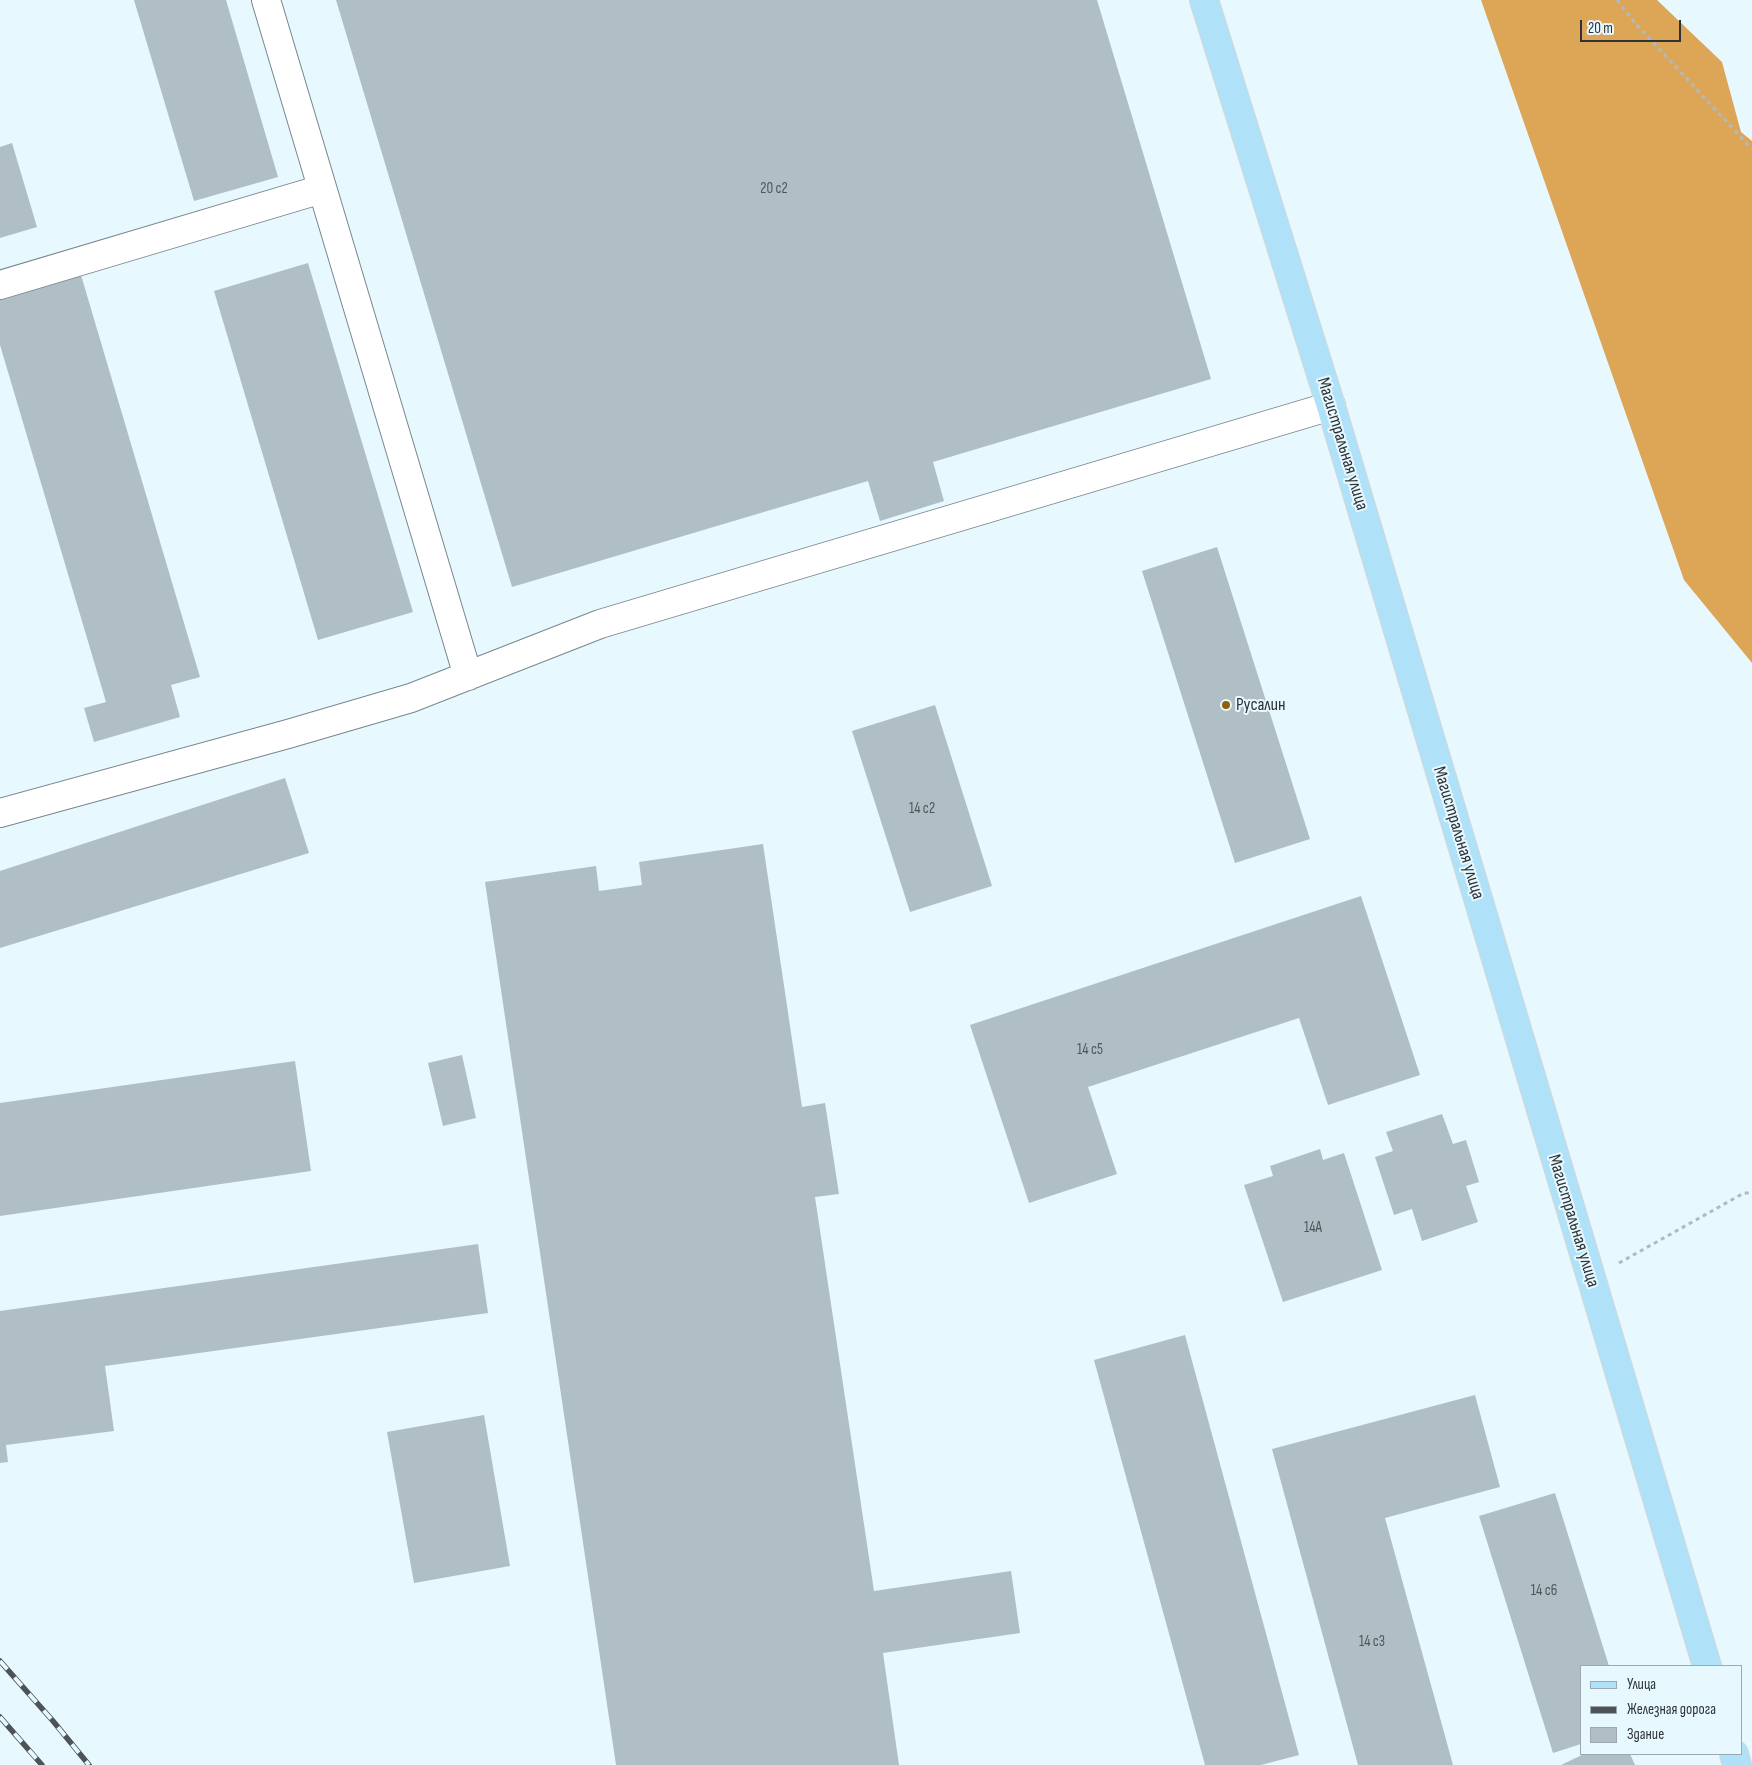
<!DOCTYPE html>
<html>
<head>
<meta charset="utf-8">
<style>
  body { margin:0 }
  #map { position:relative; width:1752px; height:1765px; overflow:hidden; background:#e8f8ff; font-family:"Sofia Sans Condensed",sans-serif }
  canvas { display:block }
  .legend { position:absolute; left:1580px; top:1665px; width:162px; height:90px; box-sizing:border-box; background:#e8f8ff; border:1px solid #9da9af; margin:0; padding:6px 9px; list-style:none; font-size:15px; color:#2d3336 }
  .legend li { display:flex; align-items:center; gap:10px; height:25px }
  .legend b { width:25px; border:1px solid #9da9af }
  .scale { position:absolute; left:1580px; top:20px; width:101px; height:22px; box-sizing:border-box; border:2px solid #2d3336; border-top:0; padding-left:6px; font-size:15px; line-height:18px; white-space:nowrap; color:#2d3336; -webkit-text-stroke:4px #e8f8ff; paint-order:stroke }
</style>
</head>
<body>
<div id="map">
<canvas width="1752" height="1765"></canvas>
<ul class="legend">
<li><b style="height:6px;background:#afe2f8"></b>Улица</li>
<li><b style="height:6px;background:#4d5458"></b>Железная дорога</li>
<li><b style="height:14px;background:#b0bfc6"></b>Здание</li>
</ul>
<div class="scale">20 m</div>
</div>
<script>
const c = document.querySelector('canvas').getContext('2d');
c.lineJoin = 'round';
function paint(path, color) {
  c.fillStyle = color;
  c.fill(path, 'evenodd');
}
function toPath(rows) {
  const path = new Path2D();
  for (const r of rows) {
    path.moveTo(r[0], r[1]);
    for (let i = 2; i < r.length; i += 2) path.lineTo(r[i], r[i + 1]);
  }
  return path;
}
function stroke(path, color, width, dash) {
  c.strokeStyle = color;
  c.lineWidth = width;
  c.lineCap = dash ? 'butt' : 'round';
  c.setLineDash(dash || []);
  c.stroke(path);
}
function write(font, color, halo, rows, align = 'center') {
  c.font = font + ' "Sofia Sans Condensed",sans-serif';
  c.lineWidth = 4;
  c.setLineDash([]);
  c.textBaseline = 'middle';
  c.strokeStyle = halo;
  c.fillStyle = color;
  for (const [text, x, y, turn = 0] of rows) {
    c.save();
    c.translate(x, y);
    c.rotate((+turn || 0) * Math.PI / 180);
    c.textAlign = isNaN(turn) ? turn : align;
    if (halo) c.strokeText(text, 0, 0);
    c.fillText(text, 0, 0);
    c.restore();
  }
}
paint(toPath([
  [1481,0,1657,0,1722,62,1741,132,1752,141,1752,663,1684,580]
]), '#dda657');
paint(toPath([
  [134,0,226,0,278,177,194,201],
  [336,0,1097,0,1211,379,933,462,944,501,880,521,868,481,512,587],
  [12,143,37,227,0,238,0,147],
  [308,263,413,612,318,640,214,291],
  [81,275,200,677,171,685,180,717,94,742,84,708,106,702,0,345,0,299],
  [1217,547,1310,839,1235,863,1142,571],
  [935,705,992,886,910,912,852,731],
  [285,778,309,853,0,948,0,871],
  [763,844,802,1107,825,1103,839,1194,815,1197,874,1591,1011,1571,1020,1633,883,1653,899,1765,616,1765,485,882,596,866,599,891,642,885,639,862],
  [1361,896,1420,1075,1328,1105,1299,1018,1088,1087,1117,1174,1029,1203,970,1025],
  [462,1055,476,1118,443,1126,428,1063],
  [295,1061,311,1171,0,1216,0,1103],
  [1442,1114,1453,1144,1466,1140,1479,1182,1466,1186,1478,1222,1422,1241,1412,1209,1394,1215,1375,1157,1393,1151,1386,1132],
  [1320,1149,1323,1160,1344,1153,1382,1270,1283,1302,1244,1185,1273,1176,1270,1166],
  [478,1244,488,1313,105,1366,114,1431,6,1445,8,1462,0,1463,0,1311],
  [1185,1335,1299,1755,1261,1765,1205,1765,1094,1360],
  [1475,1395,1500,1487,1385,1518,1453,1765,1358,1765,1272,1449],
  [484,1415,510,1566,414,1583,387,1432],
  [1555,1493,1609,1666,1581,1666,1581,1744,1553,1753,1479,1516],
  [1584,1754,1630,1754,1635,1765,1561,1765]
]), '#b0bfc6');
const minor = toPath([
  [266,0,468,676],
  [0,285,322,189],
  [0,813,288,734,411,698,600,624,1331,406]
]);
const major = toPath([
  [1204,0,1331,406,1707,1666],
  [1734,1754,1737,1765]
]);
stroke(minor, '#79878e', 30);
stroke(major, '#d5d6d7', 30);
stroke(toPath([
  [1617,0,1635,23,1752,149],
  [1619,1263,1744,1193,1752,1193]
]), '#aebbc1', 3, [4, 4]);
stroke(minor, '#fff', 28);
stroke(major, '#afe2f8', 28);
const rail = toPath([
  [0,1661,53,1721,89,1765],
  [0,1717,42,1765]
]);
stroke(rail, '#4d5458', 5.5);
stroke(rail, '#e8f8ff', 4, [11]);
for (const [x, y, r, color] of [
  [1226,705,5,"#8f5f09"]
]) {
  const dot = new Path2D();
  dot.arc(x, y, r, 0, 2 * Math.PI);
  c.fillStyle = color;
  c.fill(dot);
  stroke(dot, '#e8f8ff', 2);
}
write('15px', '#4e565a', null, [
  ["20 с2",774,189],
  ["14 с2",922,809],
  ["14 с5",1090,1050],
  ["14А",1313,1228],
  ["14 с6",1544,1591],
  ["14 с3",1372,1642]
]);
write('18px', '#2d3336', '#e8f8ff', [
  ["Магистральная улица",1342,444,73],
  ["Магистральная улица",1458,833,73],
  ["Магистральная улица",1573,1221,73]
]);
write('18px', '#2d3336', '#e8f8ff', [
  ["Русалин",1236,705]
], 'left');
</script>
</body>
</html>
